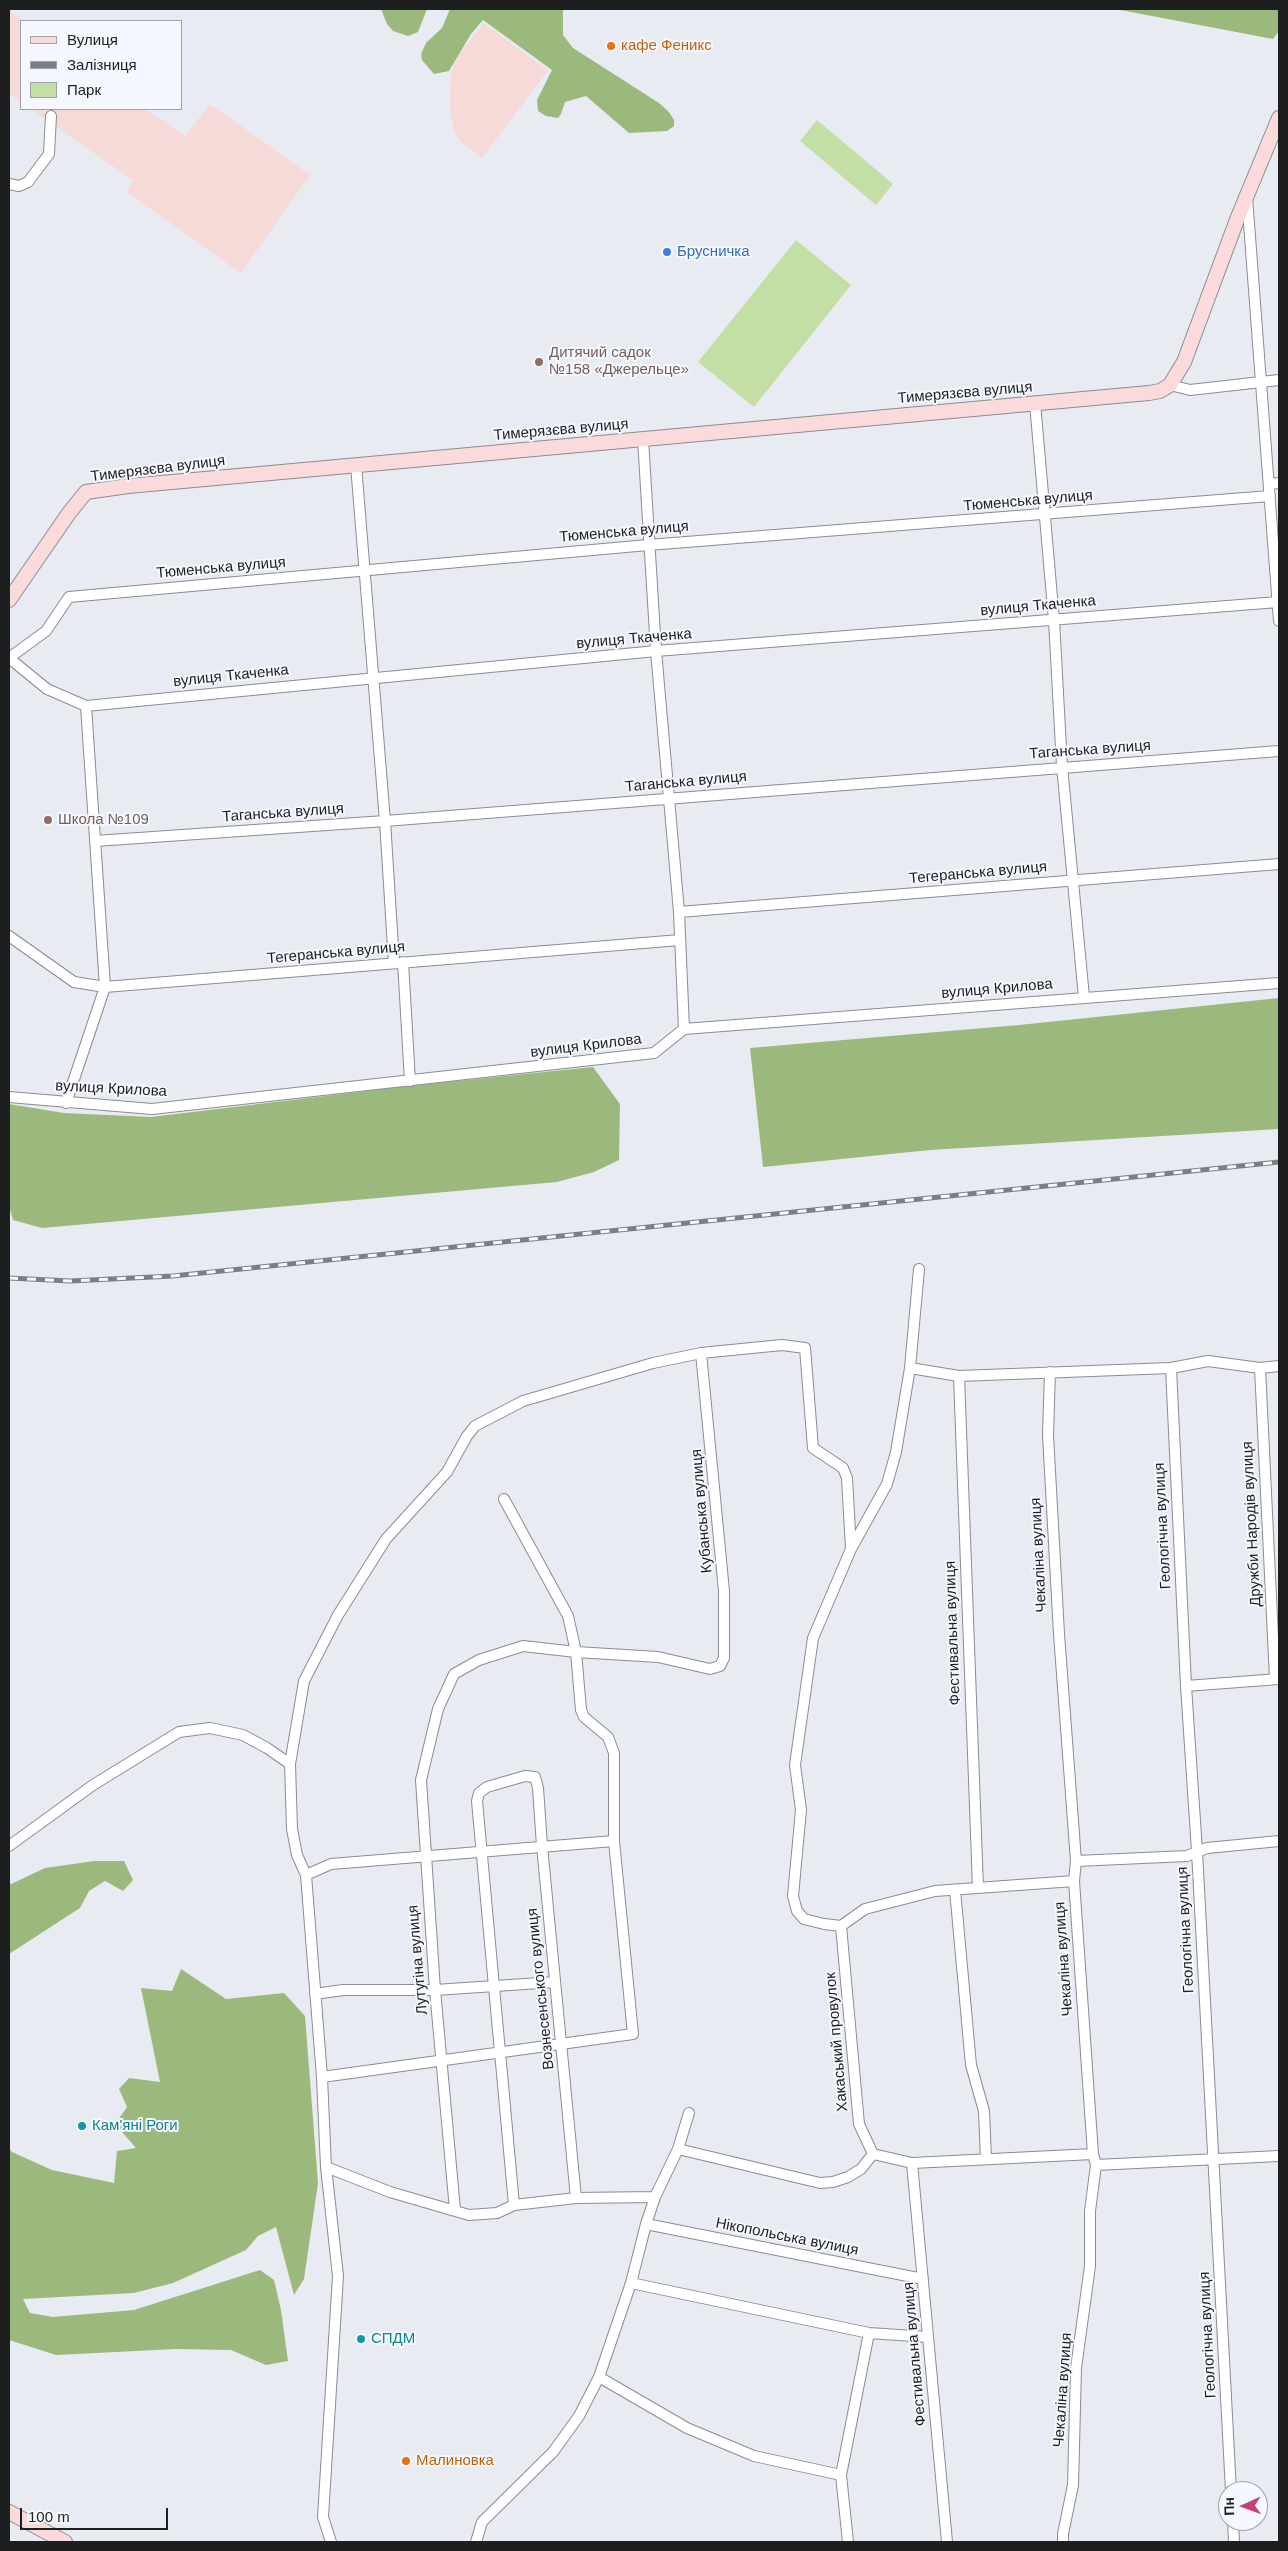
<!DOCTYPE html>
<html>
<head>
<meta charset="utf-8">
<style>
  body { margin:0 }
  #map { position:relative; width:1288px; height:2551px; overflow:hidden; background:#e9ebf2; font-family:Arial,sans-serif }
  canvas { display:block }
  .frame { position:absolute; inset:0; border:10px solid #1d1e20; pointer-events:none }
  .legend { position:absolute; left:20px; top:20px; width:162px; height:90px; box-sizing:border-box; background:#f6f8ff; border:1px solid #9fa1a6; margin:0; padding:6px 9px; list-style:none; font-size:15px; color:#1d1e20 }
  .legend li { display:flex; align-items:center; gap:10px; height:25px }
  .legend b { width:25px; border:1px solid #9fa1a6 }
  .north { position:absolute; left:1218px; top:2481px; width:50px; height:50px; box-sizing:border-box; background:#f6f8ff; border:1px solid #9fa1a6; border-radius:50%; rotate:268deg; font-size:14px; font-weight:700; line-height:20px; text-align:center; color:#1d1e20 }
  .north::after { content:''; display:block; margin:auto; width:18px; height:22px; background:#c63f7d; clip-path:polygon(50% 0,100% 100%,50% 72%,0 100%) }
  .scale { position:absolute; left:20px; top:2508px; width:148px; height:22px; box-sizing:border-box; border:2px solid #1d1e20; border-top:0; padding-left:6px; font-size:15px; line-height:18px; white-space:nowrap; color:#1d1e20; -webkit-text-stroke:4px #f6f8ff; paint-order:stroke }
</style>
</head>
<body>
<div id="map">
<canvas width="1288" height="2551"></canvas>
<div class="frame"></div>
<ul class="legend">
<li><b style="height:6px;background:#fadada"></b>Вулиця</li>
<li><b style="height:6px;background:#7d7e83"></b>Залізниця</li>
<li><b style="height:14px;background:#c3dfa5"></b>Парк</li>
</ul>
<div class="north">Пн</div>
<div class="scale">100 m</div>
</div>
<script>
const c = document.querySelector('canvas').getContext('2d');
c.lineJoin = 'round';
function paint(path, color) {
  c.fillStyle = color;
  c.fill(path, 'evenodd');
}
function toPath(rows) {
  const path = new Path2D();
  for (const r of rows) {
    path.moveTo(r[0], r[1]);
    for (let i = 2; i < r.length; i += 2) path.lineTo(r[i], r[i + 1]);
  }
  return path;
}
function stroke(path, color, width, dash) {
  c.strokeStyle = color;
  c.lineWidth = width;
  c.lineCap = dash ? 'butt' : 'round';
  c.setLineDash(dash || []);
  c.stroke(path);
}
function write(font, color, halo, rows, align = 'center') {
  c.font = font + ' Arial,sans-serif';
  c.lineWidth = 4;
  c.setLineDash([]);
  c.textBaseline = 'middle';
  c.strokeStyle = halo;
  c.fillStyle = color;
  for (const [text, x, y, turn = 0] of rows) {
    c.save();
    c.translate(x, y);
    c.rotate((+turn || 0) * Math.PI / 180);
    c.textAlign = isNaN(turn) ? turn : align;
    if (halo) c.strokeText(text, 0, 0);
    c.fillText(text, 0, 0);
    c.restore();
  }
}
paint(toPath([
  [9,10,24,21,21,21,21,102,9,93],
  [484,23,548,71,482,158,459,140,454,131,450,111,450,91,452,70,458,56],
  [210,104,310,175,241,273,127,192,134,181,31,109,146,109,185,136]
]), '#f5dad7');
paint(toPath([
  [817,120,893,184,876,205,800,141],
  [796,240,851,285,754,407,698,362]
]), '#c3dfa5');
paint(toPath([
  [381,9,427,9,418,32,408,36,393,31,387,24],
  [450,9,563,9,563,35,573,48,659,103,669,112,674,120,674,126,667,131,629,133,586,96,565,102,561,114,558,118,546,116,538,111,537,100,552,70,483,20,471,34,449,71,434,74,422,60,421,54,426,43,442,28],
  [1115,9,1279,9,1279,31,1273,39],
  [1279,998,1279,1129,930,1150,763,1167,750,1048,1019,1025],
  [593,1067,620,1104,619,1160,594,1172,557,1182,42,1228,13,1220,9,1206,9,1104,64,1113,151,1117,408,1086],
  [94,1861,124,1861,133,1880,123,1891,105,1881,89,1891,80,1908,9,1954,9,1885,45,1868],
  [181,1969,226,1999,284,1993,305,2016,318,2183,304,2279,294,2295,276,2227,258,2236,246,2250,173,2283,134,2293,23,2299,30,2313,53,2317,134,2310,260,2270,274,2280,281,2310,288,2361,266,2365,231,2350,176,2349,56,2355,9,2340,9,2148,12,2152,52,2170,114,2183,117,2151,136,2148,115,2124,127,2107,119,2089,129,2078,160,2082,141,1988,172,1991]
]), '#9cb97d');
const street = toPath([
  [9,184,19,186,28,182,49,154,51,116],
  [1247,197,1279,621],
  [1170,385,1190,390,1279,380],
  [1035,403,1054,620,1062,766,1084,997],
  [643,439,656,651,679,912,684,1029],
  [356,465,385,821,394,963],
  [1269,484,1279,483],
  [9,658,46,631,69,597,648,545,1270,496],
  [9,658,47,689,86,706,656,651,1278,602],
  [95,841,385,821,1279,751],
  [679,912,1279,864],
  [9,936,74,982,105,987,680,940],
  [403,962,410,1081],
  [9,1097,152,1109,654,1053,684,1029,1279,983],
  [66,1103,105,987,86,706],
  [919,1269,910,1368,896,1452,887,1484,851,1549,813,1638,795,1765,801,1810,793,1896,797,1911,804,1919,824,1924,841,1926,865,1909,935,1891,1074,1881],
  [910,1368,959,1376,1171,1368,1208,1361,1260,1368,1279,1366],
  [1171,1368,1186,1686,1197,1851,1231,2491],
  [1260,1368,1275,1679],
  [1050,1372,1048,1435,1059,1634,1076,1861,1074,1881,1093,2154,1096,2165,1090,2211,1090,2266,1076,2368,1073,2485,1063,2534,1063,2542],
  [959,1376,978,1888],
  [1186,1686,1279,1679],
  [9,1846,93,1785,179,1732,210,1728,243,1735,267,1748,290,1764],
  [1076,1861,1187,1856,1207,1848,1279,1841],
  [306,1875,331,1864,614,1841],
  [955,1890,971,2065,984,2111,986,2159],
  [841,1926,859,2124,873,2154],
  [315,1994,343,1990,435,1990,555,1982],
  [322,2077,633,2034,614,1841,614,1753,608,1737,584,1717,581,1710,576,1652,568,1616,504,1499],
  [678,2149,820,2183,833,2182,848,2177,861,2169,873,2154,912,2163,1093,2154],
  [912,2163,947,2542],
  [1096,2165,1279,2156],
  [326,2167,390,2192,469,2215,497,2213,514,2205,576,2198,655,2197],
  [514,2205,477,1801,479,1793,487,1787,525,1776,535,1777,538,1788,542,1846,576,2198],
  [455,2210,435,1990,421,1780,438,1709,454,1674,479,1660,523,1646,576,1652,658,1657,710,1669,720,1666,724,1658,724,1591,701,1353],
  [646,2224,923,2279],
  [631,2283,869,2333,928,2337],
  [599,2377,687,2428,754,2456,841,2475],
  [1233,2521,1234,2542],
  [331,2542,323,2517,338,2276,326,2167,322,2077,306,1875,297,1855,292,1829,290,1764,304,1681,338,1615,386,1539,447,1472,467,1436,475,1426,523,1401,653,1363,701,1353,782,1345,805,1348,813,1448,843,1468,847,1478,851,1549],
  [476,2542,482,2522,553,2452,579,2416,599,2377,631,2283,646,2224,655,2197,678,2149,689,2113],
  [848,2542,841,2475,869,2333]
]);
const secondary = toPath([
  [9,600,69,513,86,492,128,486,1149,393,1160,391,1170,385,1184,362,1238,217,1279,118],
  [9,2512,65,2542]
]);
stroke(street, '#8b8c92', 12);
stroke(secondary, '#8b8c92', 16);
stroke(street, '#fff', 10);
stroke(secondary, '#fadada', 14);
const rail = toPath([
  [9,1278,70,1281,173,1276,1279,1162]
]);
stroke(rail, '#7d7e83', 5);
stroke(rail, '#f6f8ff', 3, [9]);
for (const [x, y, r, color] of [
  [611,46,5,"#e8710a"],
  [667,252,5,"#3f7fe0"],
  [539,362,5,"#8d6e63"],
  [48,820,5,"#8d6e63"],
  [82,2126,5,"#0f9aa8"],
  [361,2339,5,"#0f9aa8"],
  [406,2461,5,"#e8710a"]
]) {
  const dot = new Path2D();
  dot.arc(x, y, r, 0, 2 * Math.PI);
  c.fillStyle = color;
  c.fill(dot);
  stroke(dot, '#f6f8ff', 2);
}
write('15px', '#c56008', '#f6f8ff', [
  ["кафе Феникс",621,46],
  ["Малиновка",416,2461]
], 'left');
write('15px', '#366cbe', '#f6f8ff', [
  ["Брусничка",677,252]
], 'left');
write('15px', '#785e54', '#f6f8ff', [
  ["Дитячий садок",549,353],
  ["№158 «Джерельце»",549,370],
  ["Школа №109",58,820]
], 'left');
write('15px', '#1d1e20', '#f6f8ff', [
  ["Тимерязєва вулиця",965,393,-5],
  ["Тимерязєва вулиця",561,430,-5],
  ["Тимерязєва вулиця",158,469,-7],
  ["Тюменська вулиця",1028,501,-5],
  ["Тюменська вулиця",624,532,-5],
  ["Тюменська вулиця",221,568,-5],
  ["вулиця Ткаченка",1038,606,-5],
  ["вулиця Ткаченка",634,639,-5],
  ["вулиця Ткаченка",231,676,-6],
  ["Таганська вулиця",1090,750,-4],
  ["Таганська вулиця",686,782,-5],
  ["Таганська вулиця",283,813,-4],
  ["Тегеранська вулиця",978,873,-5],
  ["Тегеранська вулиця",336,953,-5],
  ["вулиця Крилова",997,989,-5],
  ["вулиця Крилова",586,1046,-7],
  ["вулиця Крилова",111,1089,3],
  ["Кубанська вулиця",702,1511,-95],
  ["Дружби Народів вулиця",1252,1524,-93],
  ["Геологічна вулиця",1163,1526,-93],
  ["Чекаліна вулиця",1039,1555,-93],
  ["Фестивальна вулиця",953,1633,-92],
  ["Геологічна вулиця",1186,1930,-93],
  ["Чекаліна вулиця",1064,1959,-94],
  ["Лутугіна вулиця",418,1960,-95],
  ["Вознесенського вулиця",541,1989,-96],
  ["Хакаський провулок",837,2042,-95],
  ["Нікопольська вулиця",787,2237,11],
  ["Геологічна вулиця",1208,2335,-93],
  ["Фестивальна вулиця",915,2354,-95],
  ["Чекаліна вулиця",1063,2390,-86]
]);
write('15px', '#0d838f', '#f6f8ff', [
  ["Кам'яні Роги",92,2126],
  ["СПДМ",371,2339]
], 'left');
</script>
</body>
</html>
